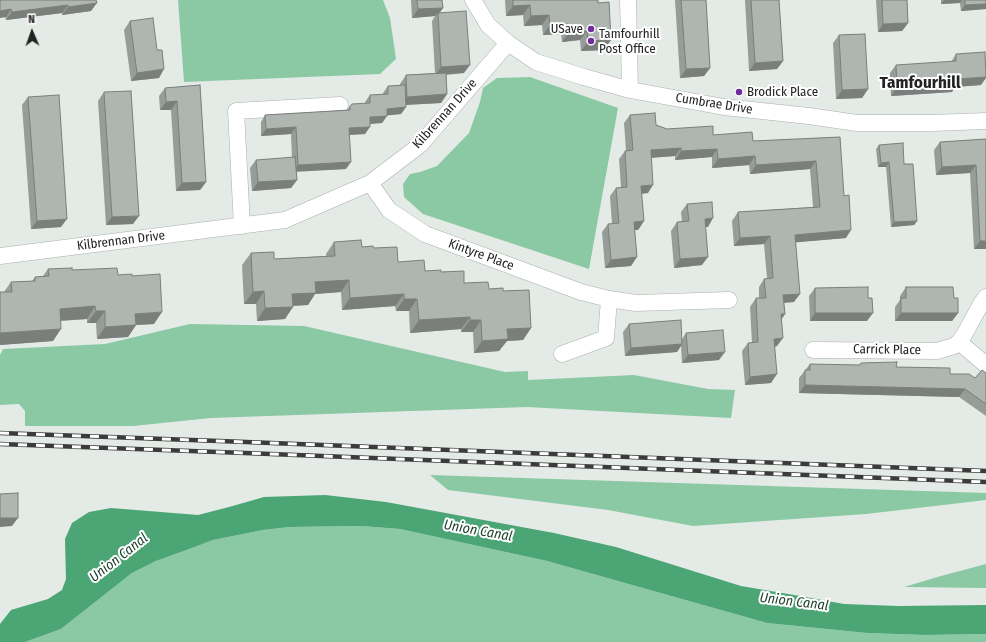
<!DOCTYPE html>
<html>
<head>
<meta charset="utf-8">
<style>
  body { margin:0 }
  #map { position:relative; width:986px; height:642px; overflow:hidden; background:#e4eae6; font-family:"Fira Sans Condensed",sans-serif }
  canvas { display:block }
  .north { position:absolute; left:12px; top:12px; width:40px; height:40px; -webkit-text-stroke:3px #fff; paint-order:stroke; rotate:358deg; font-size:11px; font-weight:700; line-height:16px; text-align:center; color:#222423 }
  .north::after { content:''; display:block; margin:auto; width:14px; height:18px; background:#222423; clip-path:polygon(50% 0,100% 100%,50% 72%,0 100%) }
</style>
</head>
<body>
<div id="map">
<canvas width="986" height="642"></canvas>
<div class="north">N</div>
</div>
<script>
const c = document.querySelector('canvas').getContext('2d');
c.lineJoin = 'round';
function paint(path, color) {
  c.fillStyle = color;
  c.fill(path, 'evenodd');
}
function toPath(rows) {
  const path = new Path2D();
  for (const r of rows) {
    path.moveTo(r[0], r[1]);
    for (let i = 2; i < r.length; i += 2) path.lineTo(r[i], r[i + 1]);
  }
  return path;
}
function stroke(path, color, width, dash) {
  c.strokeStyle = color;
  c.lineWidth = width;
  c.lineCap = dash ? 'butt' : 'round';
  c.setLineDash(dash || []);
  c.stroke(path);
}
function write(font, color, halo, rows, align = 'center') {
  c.font = font + ' "Fira Sans Condensed",sans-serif';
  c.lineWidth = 4;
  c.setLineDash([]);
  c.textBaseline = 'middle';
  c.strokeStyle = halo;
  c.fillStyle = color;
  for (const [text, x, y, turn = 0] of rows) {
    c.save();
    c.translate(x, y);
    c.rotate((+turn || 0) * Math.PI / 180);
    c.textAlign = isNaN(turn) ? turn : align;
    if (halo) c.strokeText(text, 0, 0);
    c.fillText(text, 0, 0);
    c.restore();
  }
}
paint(toPath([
  [178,0,383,0,390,18,396,59,380,74,184,82],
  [530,77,618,108,589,269,423,214,404,197,403,184,410,174,420,172,437,166,469,133,480,102,483,88,497,78],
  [190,324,304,326,505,372,528,371,528,380,634,375,708,389,735,390,731,418,527,407,211,418,133,426,25,426,25,411,19,404,0,405,0,355,3,349,105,344],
  [430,475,986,493,986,500,866,514,693,526,608,510,448,490],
  [361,526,400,529,547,561,767,623,867,633,925,635,986,634,986,642,25,642,61,629,132,573,156,561,189,548,213,540,263,530,289,527],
  [986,564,986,588,904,587,941,576]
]), '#8bc9a4');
paint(toPath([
  [325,495,386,502,554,533,616,547,741,586,800,596,844,604,898,606,986,605,986,634,925,635,867,633,767,623,547,561,400,529,361,526,289,527,263,530,213,540,156,561,132,573,61,629,25,642,0,642,0,624,11,610,48,599,62,590,66,579,65,539,72,523,89,512,111,508,198,515,229,507,264,497]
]), '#4ca575');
const street = toPath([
  [473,0,488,25,508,43,536,62,584,77,630,90,724,107,809,116,857,123,932,123,986,121],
  [628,0,630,90],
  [370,183,389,210,425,234,581,292,609,299,636,303,729,300],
  [242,226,236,111,340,105],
  [0,256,285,220,370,183,420,145,508,43],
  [959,342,986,365],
  [813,350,937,351,954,346,959,342,964,335,981,304,986,297],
  [562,354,606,338,609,299]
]);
stroke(street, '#aab0ac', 17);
stroke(street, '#fff', 16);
const rail = toPath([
  [0,433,246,442,986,471],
  [0,444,245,453,986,482]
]);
stroke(rail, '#3a3c3b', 4.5);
stroke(rail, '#fff', 3, [9]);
paint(toPath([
  [0,0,96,0,91,11,62,15,62,13,6,20],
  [411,0,442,0,443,8,440,12,464,73,446,75,447,94,441,103,406,105,406,107,401,114,387,115,382,123,370,124,365,134,349,135,346,169,296,171,297,180,291,188,252,191,250,168,256,160,292,158,291,134,261,136,261,122,265,115,347,110,350,106,365,104,365,102,370,95,383,94,383,93,388,86,400,85,400,84,406,75,435,73,432,21,435,16,412,18],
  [505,0,598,0,604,50,581,51,580,40,562,42,561,34,543,35,542,25,524,26,523,15,506,16],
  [675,0,706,0,710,68,704,76,680,78],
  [745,0,779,0,783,61,777,69,749,71],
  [876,0,907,0,908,23,902,31,878,32],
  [941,0,986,0,986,9,961,11,960,3,941,4],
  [130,21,159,78,131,81,124,30],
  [839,35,868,89,862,98,836,99,833,43],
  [956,54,981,85,955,87,952,92,891,96,890,73,896,65,951,62],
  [200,85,206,182,200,190,176,191,171,110,160,110,159,96,165,88],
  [104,92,133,224,106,225,98,101],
  [28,97,61,227,31,229,22,105],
  [630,115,667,129,713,135,753,141,840,137,846,238,796,242,794,302,784,303,785,314,782,319,777,346,775,347,771,383,745,385,742,351,748,343,752,343,750,307,756,298,759,298,759,287,764,279,767,278,764,244,734,246,732,221,738,212,813,207,810,169,750,174,749,165,712,168,712,157,675,160,675,156,651,158,648,193,641,194,644,221,638,230,635,230,631,266,605,268,602,232,608,224,612,224,610,196,616,188,621,187,619,159,625,151,626,150,624,123],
  [986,139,986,249,974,249,970,173,936,175,934,150,940,142],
  [879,145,904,164,917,221,914,225,891,227,886,167,878,167,876,149],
  [687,204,708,227,705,227,702,265,674,268,671,231,677,222,682,222,681,212],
  [334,242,362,247,374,248,398,262,425,271,441,272,464,283,489,289,503,291,531,328,523,340,507,341,499,351,474,353,473,332,461,332,461,329,410,333,409,311,396,311,395,306,342,310,341,292,315,294,308,305,293,306,285,319,257,321,256,304,244,304,242,265,251,253,274,259,326,256,326,254],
  [48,269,72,270,132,276,154,324,136,325,128,337,97,339,96,323,87,323,87,319,61,321,53,341,0,345,0,292,4,292,11,282,32,281,35,277,43,276],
  [906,287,954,298,958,313,952,321,895,321,895,307,900,300,900,296],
  [815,288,867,321,810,321,809,296],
  [629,324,682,339,686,333,719,360,682,363,681,346,677,352,625,356,623,332],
  [861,363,896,367,975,378,986,373,986,416,959,397,799,393,799,378,810,364,859,365]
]), '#969c98');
paint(toPath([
  [944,0,962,0,960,3,941,4],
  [97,3,91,11,62,15,68,7],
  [986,4,986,9,961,11,965,5],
  [68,5,62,13,6,20,12,12],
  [530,5,523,15,506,16,513,6],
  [443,8,438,15,438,13,435,16,412,18,418,9],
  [11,9,6,17,0,18,0,11],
  [549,15,542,25,524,26,531,16],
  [908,23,902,31,878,32,883,24],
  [568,24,561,34,543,35,550,25],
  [587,31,580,40,562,42,569,32],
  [611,40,604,50,581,51,588,41],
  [783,61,777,69,749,71,755,63],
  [470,65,464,73,435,75,441,67],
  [710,68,704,76,680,78,686,69],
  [164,69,159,78,131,81,137,73],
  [986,77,986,78,981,85,955,87,952,92,891,96,897,87,957,79],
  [868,89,862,98,836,99,842,90],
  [447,94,441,103,401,105,407,97],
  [177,101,171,110,160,110,166,102],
  [406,107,401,114,382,116,387,109],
  [387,116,382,123,365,124,370,117],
  [296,127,291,134,261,136,266,129],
  [370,127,365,134,344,135,349,128],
  [681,148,675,156,645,158,651,150],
  [717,149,712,157,675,160,681,151],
  [755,156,749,165,712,168,718,159],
  [816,161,810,169,750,174,756,165],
  [351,162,346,169,293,172,298,165],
  [889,162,886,167,878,167,881,163],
  [976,165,970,173,936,175,942,167],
  [297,180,291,188,252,191,258,182],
  [206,182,200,190,176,191,182,183],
  [653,185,648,193,635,194,641,186],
  [139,216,133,224,106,225,112,217],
  [713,218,708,227,699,227,705,219],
  [67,219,61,227,31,229,37,221],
  [644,221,638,230,629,230,634,222],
  [917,221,914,225,891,227,894,222],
  [851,230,846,238,789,243,795,235],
  [770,236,764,244,734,246,740,238],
  [980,241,986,241,986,249,974,249],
  [637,257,631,266,605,268,611,260],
  [708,257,702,265,674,268,680,259],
  [349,280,341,292,315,294,308,305,284,306,292,294,315,282],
  [264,291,256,304,244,304,253,292],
  [404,294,395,306,342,310,350,298],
  [800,294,794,302,777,303,783,295],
  [404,299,417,299,409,311,396,311],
  [95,306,87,319,52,321,60,309],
  [293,307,285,319,257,321,265,308],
  [96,311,105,311,96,323,87,323],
  [162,312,154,324,136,325,128,337,97,339,105,327,135,314],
  [815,313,873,313,867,321,810,321],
  [901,313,958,313,952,321,895,321],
  [781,314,785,314,779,322],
  [470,317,461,329,410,333,419,320],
  [470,320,481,320,473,332,461,332],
  [531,328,523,340,507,341,499,351,474,353,482,341,507,329],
  [61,329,53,341,0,345,0,333],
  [783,338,777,346,768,347,774,339],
  [682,344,677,352,625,356,631,348],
  [725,352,719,360,682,363,688,355],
  [777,374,771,383,745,385,750,377],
  [805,385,965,389,959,397,799,393],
  [0,518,18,518,12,526,0,527]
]), '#7a7f7c');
const building = toPath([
  [0,0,96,0,97,3,68,7,68,5,12,12,11,9,0,11,0,0],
  [417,0,442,0,443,8,418,9,417,0],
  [513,0,598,0,598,3,609,2,611,40,588,41,587,31,569,32,568,24,550,25,549,15,531,16,530,5,513,6,513,0],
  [681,0,706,0,710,68,686,69,681,0],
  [751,0,779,0,783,61,755,63,751,0],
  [882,0,907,0,908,23,883,24,882,0],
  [965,0,986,0,986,4,965,5,965,0],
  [466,11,470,65,441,67,438,13,466,11],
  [153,18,157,50,162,50,164,69,137,73,130,21,153,18],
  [865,34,868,89,842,90,839,35,865,34],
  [985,52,986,77,957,79,958,84,897,87,896,65,956,61,956,54,985,52],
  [446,73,447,94,407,97,406,75,446,73],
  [200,85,206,182,182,183,177,101,166,102,165,88,200,85],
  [405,85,406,107,387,109,387,116,370,117,370,127,349,128,351,162,298,165,296,127,266,129,265,115,350,110,350,106,352,104,370,103,370,95,388,94,388,86,405,85],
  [131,91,139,216,112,217,104,92,131,91],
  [59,95,67,219,37,221,28,97,59,95],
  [655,113,656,125,667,129,713,126,713,135,752,132,753,141,840,137,844,196,849,195,851,230,795,235,800,294,783,295,785,314,781,314,783,338,774,339,777,374,750,377,748,343,758,342,756,298,766,298,764,279,773,278,770,236,740,238,738,212,820,207,816,161,756,165,755,156,718,159,717,149,681,151,681,148,651,150,653,185,641,186,644,221,634,222,637,257,611,260,608,224,619,223,616,188,627,187,625,151,633,150,630,115,655,113],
  [986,139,986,241,980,241,976,165,942,167,940,142,986,139],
  [903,143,904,164,913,164,917,221,894,222,889,162,881,163,879,145,903,143],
  [295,157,297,180,258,182,256,160,295,157],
  [712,202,713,218,705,219,708,257,680,259,677,222,689,221,687,204,712,202],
  [361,240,362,247,373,246,374,248,397,247,398,262,424,260,425,271,441,270,441,272,464,271,464,283,488,282,489,289,503,288,503,291,529,290,531,328,507,329,508,339,482,341,481,320,470,320,470,317,419,320,417,299,404,299,404,294,350,298,349,280,315,282,316,293,292,294,293,307,265,308,264,291,253,292,251,253,274,252,274,259,335,256,334,242,361,240],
  [72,268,72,270,117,268,118,275,132,274,132,276,160,274,162,312,135,314,136,325,105,327,105,311,96,311,95,306,60,309,61,329,0,333,0,292,12,292,11,282,35,281,35,277,49,276,48,269,72,268],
  [868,287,868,298,872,298,873,313,815,313,815,288,868,287],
  [906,287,953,287,954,298,958,298,958,313,901,313,901,298,906,298,906,287],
  [681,320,682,344,631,348,629,324,681,320],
  [723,330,725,352,688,355,686,333,723,330],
  [897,362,896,367,950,368,950,374,969,374,975,378,982,370,986,373,986,404,965,389,805,385,805,370,810,370,810,364,860,365,861,363,897,362],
  [18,493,18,518,0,518,0,494,18,493]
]);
paint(building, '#afb5b1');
stroke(building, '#7a7f7c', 1);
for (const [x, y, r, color] of [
  [591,29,4,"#712ca0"],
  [591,41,4,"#712ca0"],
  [739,92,4,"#712ca0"]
]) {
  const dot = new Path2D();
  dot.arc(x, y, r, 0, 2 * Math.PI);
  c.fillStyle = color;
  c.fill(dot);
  stroke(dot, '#fff', 1.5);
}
write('13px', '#222423', '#fff', [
  ["USave",583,29,"right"],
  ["Tamfourhill",599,34],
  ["Post Office",599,49],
  ["Brodick Place",747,92]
], 'left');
write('13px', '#222423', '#fff', [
  ["Cumbrae Drive",714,104,9],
  ["Kilbrennan Drive",445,114,-48],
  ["Kilbrennan Drive",121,241,-7],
  ["Kintyre Place",481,255,20],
  ["Carrick Place",887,350,1]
]);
write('italic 14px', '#193f2a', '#fff', [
  ["Union Canal",478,531,10],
  ["Union Canal",119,558,-38],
  ["Union Canal",794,602,7]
]);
write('bold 17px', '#222423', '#fff', [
  ["Tamfourhill",920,83]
]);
</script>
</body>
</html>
